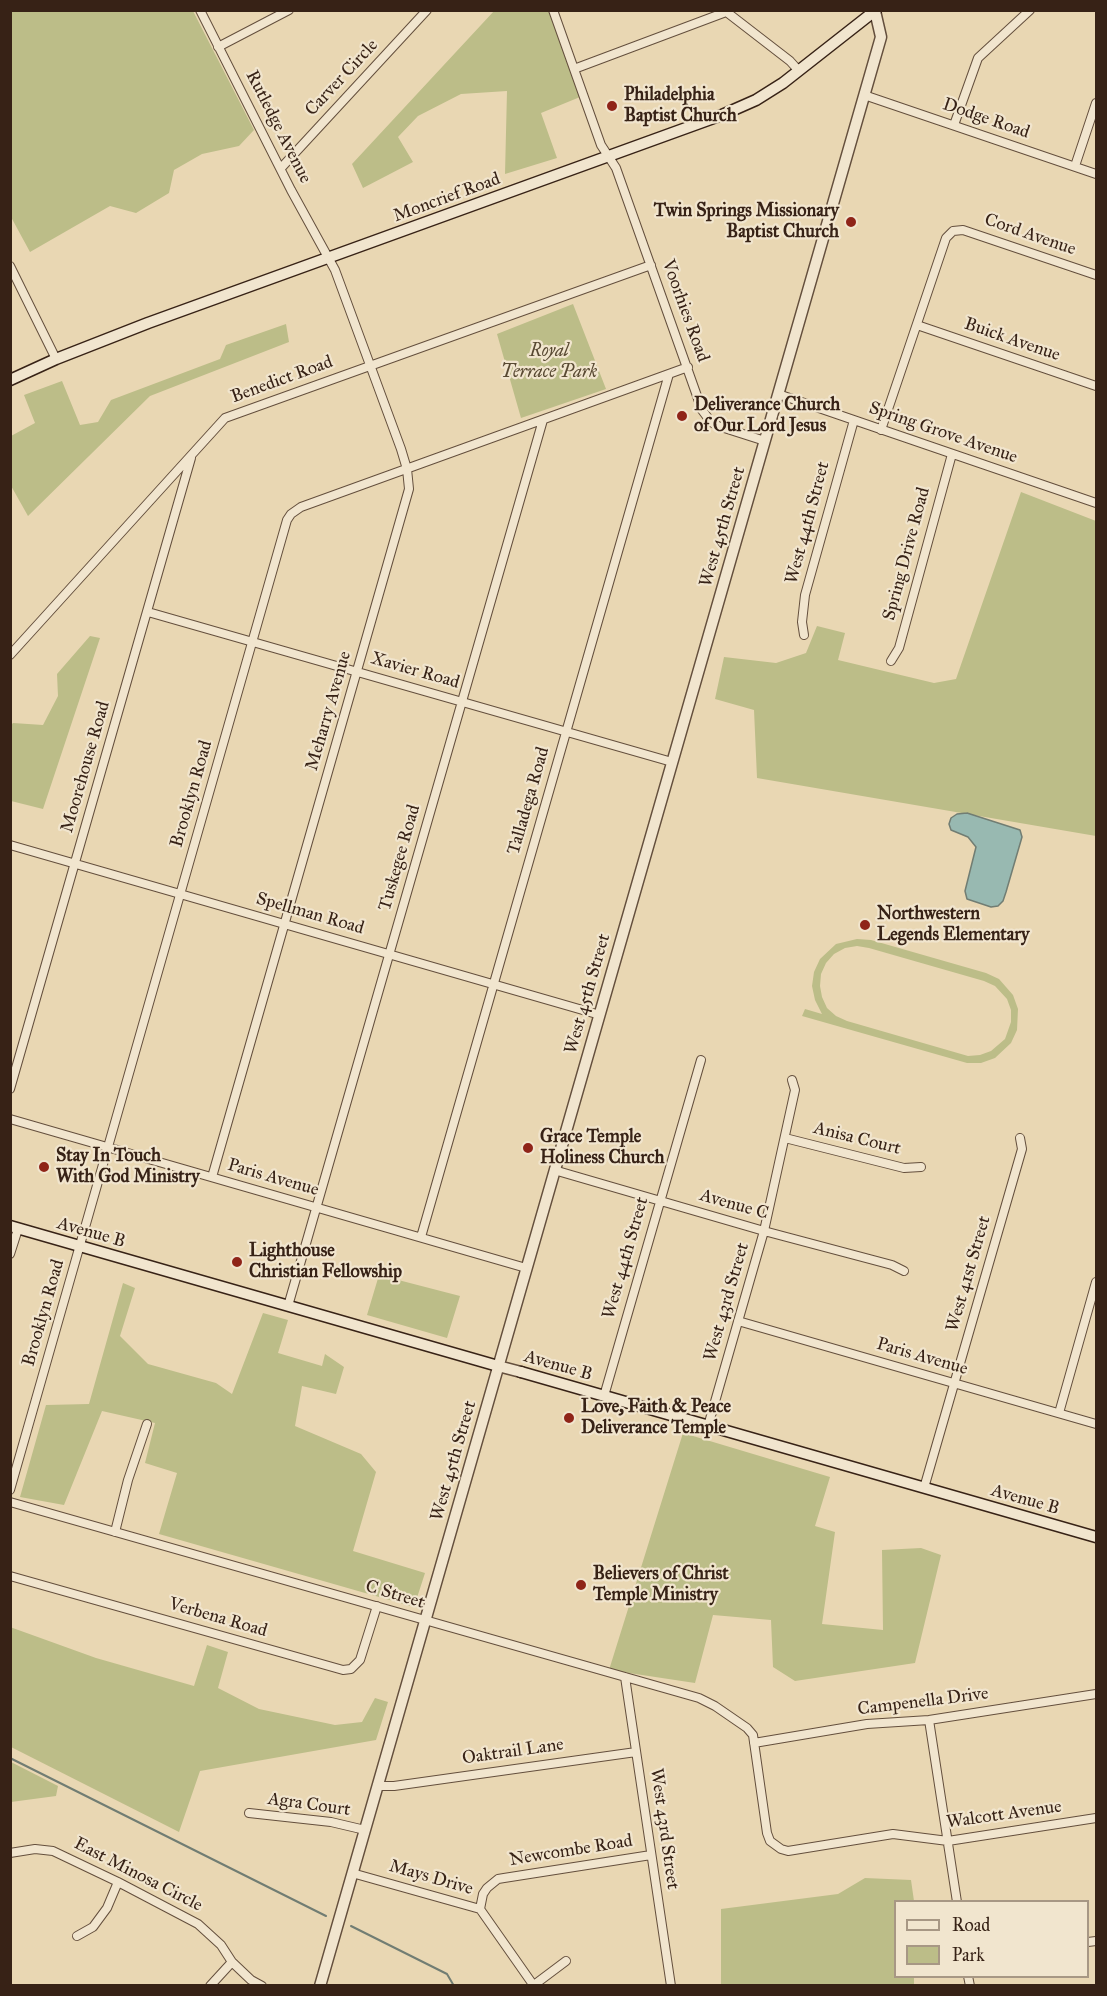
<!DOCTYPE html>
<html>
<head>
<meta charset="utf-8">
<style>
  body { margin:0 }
  #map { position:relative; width:1107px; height:1996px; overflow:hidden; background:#e9d7b3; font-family:"IM FELL Great Primer",serif }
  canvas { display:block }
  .frame { position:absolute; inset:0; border:12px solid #372216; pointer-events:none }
  .legend { position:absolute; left:894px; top:1900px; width:195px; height:78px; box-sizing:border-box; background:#f1e5ce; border:2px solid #a79784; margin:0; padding:8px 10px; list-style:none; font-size:18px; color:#372216 }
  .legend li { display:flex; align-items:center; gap:12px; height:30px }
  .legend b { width:30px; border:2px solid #a79784 }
</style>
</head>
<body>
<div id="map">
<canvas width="1107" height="1996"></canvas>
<div class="frame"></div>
<ul class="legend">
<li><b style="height:8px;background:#f1e5ce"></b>Road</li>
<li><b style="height:16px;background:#bcbd88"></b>Park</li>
</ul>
</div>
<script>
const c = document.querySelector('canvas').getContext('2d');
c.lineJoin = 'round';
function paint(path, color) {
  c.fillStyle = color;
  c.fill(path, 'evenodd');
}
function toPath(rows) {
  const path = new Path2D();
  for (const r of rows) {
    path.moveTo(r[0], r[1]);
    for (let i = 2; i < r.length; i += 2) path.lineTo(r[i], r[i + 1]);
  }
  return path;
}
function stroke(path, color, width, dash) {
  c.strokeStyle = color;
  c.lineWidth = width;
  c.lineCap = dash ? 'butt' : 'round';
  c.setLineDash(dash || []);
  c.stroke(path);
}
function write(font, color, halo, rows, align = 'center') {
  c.font = font + ' "IM FELL Great Primer",serif';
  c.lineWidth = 4.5;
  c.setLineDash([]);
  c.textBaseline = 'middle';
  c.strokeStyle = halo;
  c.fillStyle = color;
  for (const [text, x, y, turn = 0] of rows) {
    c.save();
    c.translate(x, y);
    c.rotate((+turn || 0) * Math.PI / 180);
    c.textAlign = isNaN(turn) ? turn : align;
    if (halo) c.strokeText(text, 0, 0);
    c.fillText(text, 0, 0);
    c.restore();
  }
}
paint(toPath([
  [10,11,193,11,254,130,239,146,202,154,174,170,169,193,136,213,110,206,30,252,11,217],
  [494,11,549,11,580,97,541,113,557,158,505,174,507,91,461,94,418,116,398,137,413,162,363,188,352,164],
  [573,304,606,389,521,418,497,334],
  [286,324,289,342,150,396,28,516,10,484,11,436,35,423,24,395,62,381,80,425,98,422,111,400,220,359,226,345],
  [1021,492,1096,521,1096,836,757,778,754,710,715,699,724,657,776,663,806,653,817,626,845,633,838,660,934,683,956,679],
  [90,636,100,638,43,809,11,801,11,725,13,723,43,725,58,696,57,674],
  [857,939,871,940,986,973,999,979,1013,995,1018,1009,1017,1030,1011,1043,995,1058,981,1063,967,1063,802,1016,805,1009,822,1014,815,1000,812,986,814,972,820,959,836,944],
  [857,946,869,948,984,981,995,986,1007,999,1011,1010,1011,1022,1005,1039,991,1051,980,1055,968,1056,847,1021,836,1016,827,1008,822,997,820,986,821,974,826,963,834,954,845,948],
  [379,1275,460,1296,447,1338,367,1315],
  [123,1283,135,1288,120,1336,148,1364,216,1383,232,1394,263,1313,288,1320,278,1353,322,1366,325,1354,344,1367,336,1394,302,1386,295,1426,361,1454,376,1472,353,1551,425,1573,414,1607,159,1534,177,1473,145,1463,155,1423,102,1411,64,1505,20,1497,46,1405,89,1404],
  [683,1433,830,1477,815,1526,835,1532,822,1624,883,1630,882,1550,921,1548,941,1555,915,1663,795,1681,773,1667,771,1620,713,1615,695,1683,609,1670],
  [10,1627,96,1658,194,1686,207,1645,228,1652,218,1688,259,1709,335,1725,362,1722,375,1698,388,1702,376,1740,200,1771,179,1832,11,1747],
  [11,1762,58,1786,56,1796,11,1802],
  [865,1878,911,1880,914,1901,896,1902,896,1976,914,1977,914,1985,721,1985,721,1909,838,1894]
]), '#bcbd88');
const water = toPath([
  [967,813,1020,830,1022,837,1006,892,1003,901,998,906,991,907,967,899,965,891,976,847,968,837,951,830,949,824,951,818,957,814,967,813]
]);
paint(water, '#98b9b1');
stroke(water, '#717d73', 1.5);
stroke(toPath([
  [10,1758,326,1916],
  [351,1926,447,1974,454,1986]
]), '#717d73', 2);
const minor = toPath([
  [200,10,291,190,335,270,401,449,407,469,409,489,212,1177],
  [553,10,601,145,616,168,702,410,711,422,718,426,765,441],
  [724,10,790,61,799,71],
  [218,47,289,10],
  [574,69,726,12],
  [864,95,1096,174],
  [954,125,978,58,1030,10],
  [1075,166,1096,103],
  [281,168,427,10],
  [10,266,56,359],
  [917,325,1096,386],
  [778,394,1096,503],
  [881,430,946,238,953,231,963,230,1096,275],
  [148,612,672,762],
  [804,635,802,622,805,595,854,420],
  [10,655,225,418,651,265],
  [891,661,899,648,952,454],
  [10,845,600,1015],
  [10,1089,191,458],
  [10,1119,526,1268],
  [785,1138,904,1168,921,1167],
  [554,1170,764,1231,892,1265,904,1271],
  [421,1237,669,374],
  [10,1254,18,1229],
  [288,1306,543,420],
  [738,1321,1096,1424],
  [604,1396,701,1060],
  [1059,1413,1096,1282],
  [708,1426,764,1231,795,1090,792,1080],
  [924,1488,1022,1149,1020,1138],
  [10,1490,287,520,291,514,301,507,688,367],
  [10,1502,699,1698,715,1706,747,1728,753,1735,767,1833,770,1841,781,1849,788,1851,893,1834,948,1841,1096,1818],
  [115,1532,128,1480,147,1424],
  [10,1576,343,1670,351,1669,360,1660,377,1606],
  [625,1677,671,1986],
  [929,1720,957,1902],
  [754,1743,867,1724,929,1720,1096,1694],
  [377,1786,394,1786,636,1752],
  [249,1813,331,1822,365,1830],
  [10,1853,35,1849,53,1851,118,1882,198,1924,221,1945,232,1962,251,1980,262,1986],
  [352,1873,480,1909,534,1986],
  [480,1909,483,1894,487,1888,498,1879,504,1878,651,1855],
  [77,1936,93,1927,107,1908,118,1882],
  [1088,1942,1096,1941],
  [968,1976,970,1986],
  [534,1985,566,1961],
  [210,1986,232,1962]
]);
const tertiary = toPath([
  [498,1366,521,1372],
  [320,1986,881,37,875,11]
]);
const secondary = toPath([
  [10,380,56,359,148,323,722,115,756,100,783,83,876,10],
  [10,1226,498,1366],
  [521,1372,1096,1537]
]);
stroke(minor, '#644f3d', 10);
stroke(tertiary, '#644f3d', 13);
stroke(secondary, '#372216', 13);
stroke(minor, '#f1e5ce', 8);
stroke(tertiary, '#f1e5ce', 10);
stroke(secondary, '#f1e5ce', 10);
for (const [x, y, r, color] of [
  [612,106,6,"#8f2418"],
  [851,222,6,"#8f2418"],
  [682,416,6,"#8f2418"],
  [865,925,6,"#8f2418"],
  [528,1148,6,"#8f2418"],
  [44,1167,6,"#8f2418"],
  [237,1262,6,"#8f2418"],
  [569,1418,6,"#8f2418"],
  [581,1585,6,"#8f2418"]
]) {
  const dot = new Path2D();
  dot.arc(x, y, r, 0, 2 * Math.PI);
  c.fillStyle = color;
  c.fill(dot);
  stroke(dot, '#f1e5ce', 2);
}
write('18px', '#372216', '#f1e5ce', [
  ["Carver Circle",342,78,-47],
  ["Dodge Road",986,119,19],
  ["Rutledge Avenue",278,127,63],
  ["Moncrief Road",447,198,-20],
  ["Cord Avenue",1030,235,19],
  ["Voorhies Road",685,311,70],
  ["Buick Avenue",1012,340,19],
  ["Benedict Road",282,380,-20],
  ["Spring Grove Avenue",943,433,19],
  ["West 44th Street",808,523,-75],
  ["West 45th Street",723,527,-74],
  ["Spring Drive Road",907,554,-75],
  ["Xavier Road",415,671,16],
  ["Meharry Avenue",329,711,-74],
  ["Moorehouse Road",86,767,-74],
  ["Brooklyn Road",192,794,-74],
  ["Talladega Road",529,801,-74],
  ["Tuskegee Road",400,858,-74],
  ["Spellman Road",310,914,16],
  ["West 45th Street",588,994,-74],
  ["Anisa Court",857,1139,14],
  ["Paris Avenue",273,1178,16],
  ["Avenue C",734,1205,16],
  ["Avenue B",91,1233,16],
  ["West 44th Street",626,1258,-74],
  ["West 41st Street",969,1274,-74],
  ["West 43rd Street",727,1302,-74],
  ["Brooklyn Road",44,1313,-74],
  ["Paris Avenue",922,1357,16],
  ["Avenue B",558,1366,16],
  ["West 45th Street",454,1461,-74],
  ["Avenue B",1025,1500,16],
  ["C Street",395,1595,17],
  ["Verbena Road",218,1618,16],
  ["Campenella Drive",923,1702,-7],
  ["Oaktrail Lane",513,1752,-8],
  ["Agra Court",309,1805,8],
  ["Walcott Avenue",1004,1815,-8],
  ["West 43rd Street",664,1829,82],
  ["Newcombe Road",571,1851,-9],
  ["East Minosa Circle",138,1875,27],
  ["Mays Drive",431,1878,16]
]);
write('bold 18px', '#372216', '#f1e5ce', [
  ["Philadelphia",624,96],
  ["Baptist Church",624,117],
  ["Twin Springs Missionary",839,212,"right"],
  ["Baptist Church",839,233,"right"],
  ["Deliverance Church",694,406],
  ["of Our Lord Jesus",694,427],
  ["Northwestern",877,915],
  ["Legends Elementary",877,936],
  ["Grace Temple",540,1138],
  ["Holiness Church",540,1159],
  ["Stay In Touch",56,1157],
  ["With God Ministry",56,1178],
  ["Lighthouse",249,1252],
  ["Christian Fellowship",249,1273],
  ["Love, Faith & Peace",581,1408],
  ["Deliverance Temple",581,1429],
  ["Believers of Christ",593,1575],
  ["Temple Ministry",593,1596]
], 'left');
write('italic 18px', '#584932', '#f1e5ce', [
  ["Royal",549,352],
  ["Terrace Park",549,373]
]);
</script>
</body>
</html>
